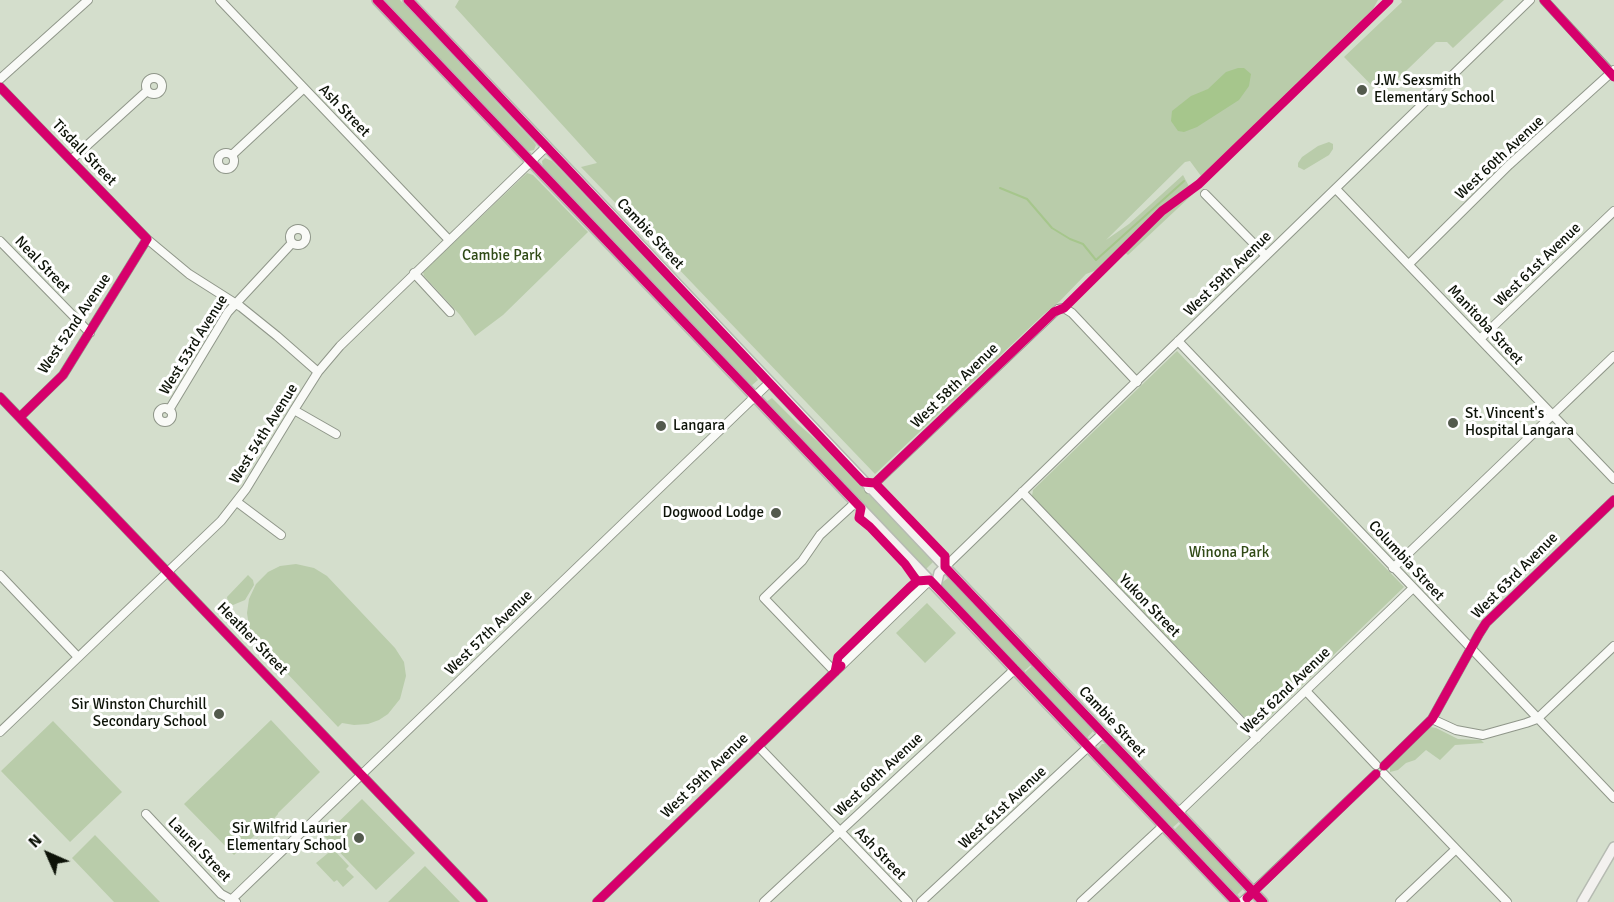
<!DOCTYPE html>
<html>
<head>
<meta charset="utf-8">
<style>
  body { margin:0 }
  #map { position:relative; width:1614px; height:902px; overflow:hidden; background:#d4decc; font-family:Signika,sans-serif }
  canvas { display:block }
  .north { position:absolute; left:18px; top:824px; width:60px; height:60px; -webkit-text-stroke:4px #fff; paint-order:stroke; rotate:315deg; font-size:16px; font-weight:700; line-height:24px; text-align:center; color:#0d1308 }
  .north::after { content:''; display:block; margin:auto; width:21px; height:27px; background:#0d1308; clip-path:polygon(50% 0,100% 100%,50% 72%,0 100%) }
</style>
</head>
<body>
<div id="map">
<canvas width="1614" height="902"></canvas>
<div class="north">N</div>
</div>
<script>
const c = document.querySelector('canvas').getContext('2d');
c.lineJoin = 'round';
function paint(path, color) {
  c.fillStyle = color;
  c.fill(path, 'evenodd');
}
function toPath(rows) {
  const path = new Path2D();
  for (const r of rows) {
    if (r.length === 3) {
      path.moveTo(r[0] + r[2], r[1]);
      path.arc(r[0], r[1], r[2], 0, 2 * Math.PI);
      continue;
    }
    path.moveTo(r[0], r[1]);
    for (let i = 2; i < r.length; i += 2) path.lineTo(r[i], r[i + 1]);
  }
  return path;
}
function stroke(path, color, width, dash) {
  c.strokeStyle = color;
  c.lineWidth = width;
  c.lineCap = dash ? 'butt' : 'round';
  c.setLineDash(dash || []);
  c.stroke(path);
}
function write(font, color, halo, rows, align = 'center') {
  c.font = font + ' Signika,sans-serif';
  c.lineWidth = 6;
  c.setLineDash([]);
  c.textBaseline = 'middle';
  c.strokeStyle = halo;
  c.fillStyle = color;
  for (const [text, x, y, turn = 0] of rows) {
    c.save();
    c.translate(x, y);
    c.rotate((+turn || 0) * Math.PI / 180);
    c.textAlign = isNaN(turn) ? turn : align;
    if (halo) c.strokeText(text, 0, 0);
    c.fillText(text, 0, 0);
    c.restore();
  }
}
paint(toPath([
  [384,0,400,0,533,141,536,145,534,150,529,151,526,149],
  [459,0,1378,0,1373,9,1201,176,1190,161,1185,162,1106,240,1129,224,1183,175,1193,194,1128,255,1120,249,1097,270,1086,274,1060,301,1043,315,875,474,581,167,597,163,455,7],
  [1401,0,1504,0,1453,48,1447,42,1436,42,1381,95,1344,57,1402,2],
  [1329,142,1333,144,1333,149,1329,155,1304,170,1298,167,1298,163,1302,157,1318,146],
  [545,158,552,161,755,374,758,380,751,386,543,168,542,161],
  [527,173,533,175,588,232,503,315,475,336,460,315,424,276,423,272],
  [1177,351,1404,587,1259,727,1254,727,1032,496,1033,490],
  [772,398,798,424,823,446,933,562,926,569,766,402],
  [296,564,314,568,327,576,395,648,404,662,406,676,400,699,388,714,379,720,368,724,354,725,342,723,338,727,246,630,249,626,247,613,249,599,256,584,268,572,280,566],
  [248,575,253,580,254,585,245,600,233,605,228,602,227,597],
  [948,578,1031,665,1023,672,942,588,940,584],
  [927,603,956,633,925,663,896,633],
  [1032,666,1091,728,1093,731,1087,738,1024,673],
  [271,720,320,772,278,813,278,814,250,846,273,818,234,855,184,804],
  [53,721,122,792,70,842,1,771],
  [1430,727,1436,728,1458,739,1481,740,1484,743,1455,745,1440,760,1426,750,1415,760,1406,763,1398,770,1390,772,1390,767],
  [1102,744,1106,744,1180,821,1172,828,1100,753,1098,749],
  [362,799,415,853,376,890,324,836],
  [1181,823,1240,884,1243,889,1237,895,1174,830],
  [95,835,160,902,114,902,72,858],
  [333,849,349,866,346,869,354,877,343,887,337,880,334,882,316,863],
  [425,866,460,902,388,902]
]), '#b9ccaa');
paint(toPath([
  [1238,68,1244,68,1251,74,1249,86,1239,100,1197,127,1184,132,1178,131,1171,121,1172,111,1191,96,1208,89,1226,72]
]), '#a6c68c');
stroke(toPath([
  [1000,188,1027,199,1052,228,1070,239,1083,244,1096,260,1184,181]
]), '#a6c68c', 2);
const minor = toPath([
  [220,0,449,240],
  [1544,0,1614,76],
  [154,86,8],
  [0,79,88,0],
  [0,87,147,239,189,274,241,307,277,336,318,372],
  [226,161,8],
  [232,155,304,88],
  [71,160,147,91],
  [1336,189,1614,479],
  [1205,194,1266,256],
  [298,237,8],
  [0,241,90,333],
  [1409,264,1509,165,1614,70],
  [414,273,450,312],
  [1480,339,1614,211],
  [1178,341,1614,798],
  [0,397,483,902],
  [165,415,7],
  [169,410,228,312,292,243],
  [294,410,336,434],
  [20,417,63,375,147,239],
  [869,489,1058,309,1064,308,1072,313,1137,382],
  [1022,492,1257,738],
  [237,502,281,535],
  [945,567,1530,0],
  [1393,568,1614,356],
  [0,575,78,657],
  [835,672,764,598,802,561,820,535,856,502],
  [1306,691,1376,765],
  [1432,719,1456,730,1483,735,1526,723,1537,719,1614,646],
  [0,732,221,521,246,489,294,410,318,372,340,346,547,146],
  [758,746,908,902],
  [1384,766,1432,719,1479,634,1486,623,1614,500],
  [1384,774,1507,902],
  [1178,813,1412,589],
  [146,814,221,894,236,902],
  [229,902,769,383],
  [597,902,930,580],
  [764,902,1015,669],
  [921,902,1102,734],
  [1081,902,1163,826],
  [1242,902,1376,774],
  [1400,902,1456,849]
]);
const major = toPath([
  [377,0,1236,902],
  [408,0,1263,902],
  [936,586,939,573,945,567],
  [1582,902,1614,847]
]);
stroke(minor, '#8f9689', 10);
stroke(major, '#b6bbb2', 12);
stroke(minor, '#f9faf7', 8);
stroke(major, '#f3f1ef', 9);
stroke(toPath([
  [377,0,861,508,859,518,870,527,905,564,917,581],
  [408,0,863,482,875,483,945,556],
  [1544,0,1614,77],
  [0,87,147,239,63,375,20,417],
  [0,397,483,902],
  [875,483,1054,312,1064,308,1162,211,1199,184,1389,0],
  [945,556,945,567,1263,902],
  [835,672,838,657,909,588,917,581,930,580,1236,902],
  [1384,766,1432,719,1479,634,1486,623,1614,500],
  [1247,898,1376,774],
  [597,902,841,666]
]), '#d6006c', 9);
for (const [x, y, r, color] of [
  [1362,90,6,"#535a4d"],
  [1453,423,6,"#535a4d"],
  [661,426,6,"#535a4d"],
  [776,513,6,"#535a4d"],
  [219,714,6,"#535a4d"],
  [359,838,6,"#535a4d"]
]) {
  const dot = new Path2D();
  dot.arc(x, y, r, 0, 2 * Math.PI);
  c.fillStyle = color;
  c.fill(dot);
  stroke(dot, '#fff', 2);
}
write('15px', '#0d1308', '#fff', [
  ["J.W. Sexsmith",1374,81],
  ["Elementary School",1374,98],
  ["St. Vincent's",1465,414],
  ["Hospital Langara",1465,431],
  ["Langara",673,426],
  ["Dogwood Lodge",764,513,"right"],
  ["Sir Winston Churchill",207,705,"right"],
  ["Secondary School",207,722,"right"],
  ["Sir Wilfrid Laurier",347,829,"right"],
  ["Elementary School",347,846,"right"]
], 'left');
write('15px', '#0d1308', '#fff', [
  ["Ash Street",344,111,46],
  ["Tisdall Street",84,153,46],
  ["West 60th Avenue",1500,158,-43],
  ["Cambie Street",650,234,47],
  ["Neal Street",42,265,46],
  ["West 61st Avenue",1538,265,-44],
  ["West 59th Avenue",1228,274,-44],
  ["West 52nd Avenue",75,324,-56],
  ["Manitoba Street",1485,325,47],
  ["West 53rd Avenue",194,345,-58],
  ["West 58th Avenue",955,386,-44],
  ["West 54th Avenue",264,434,-58],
  ["Columbia Street",1406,561,47],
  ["West 63rd Avenue",1515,576,-45],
  ["Yukon Street",1149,606,46],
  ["West 57th Avenue",489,633,-44],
  ["Heather Street",252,639,46],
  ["West 62nd Avenue",1286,691,-44],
  ["Cambie Street",1112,722,47],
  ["West 60th Avenue",879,775,-43],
  ["West 59th Avenue",705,776,-44],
  ["West 61st Avenue",1003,808,-43],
  ["Laurel Street",199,850,46],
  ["Ash Street",880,854,46]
]);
write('15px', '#304a16', '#fff', [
  ["Cambie Park",502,256],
  ["Winona Park",1229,553]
]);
</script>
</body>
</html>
